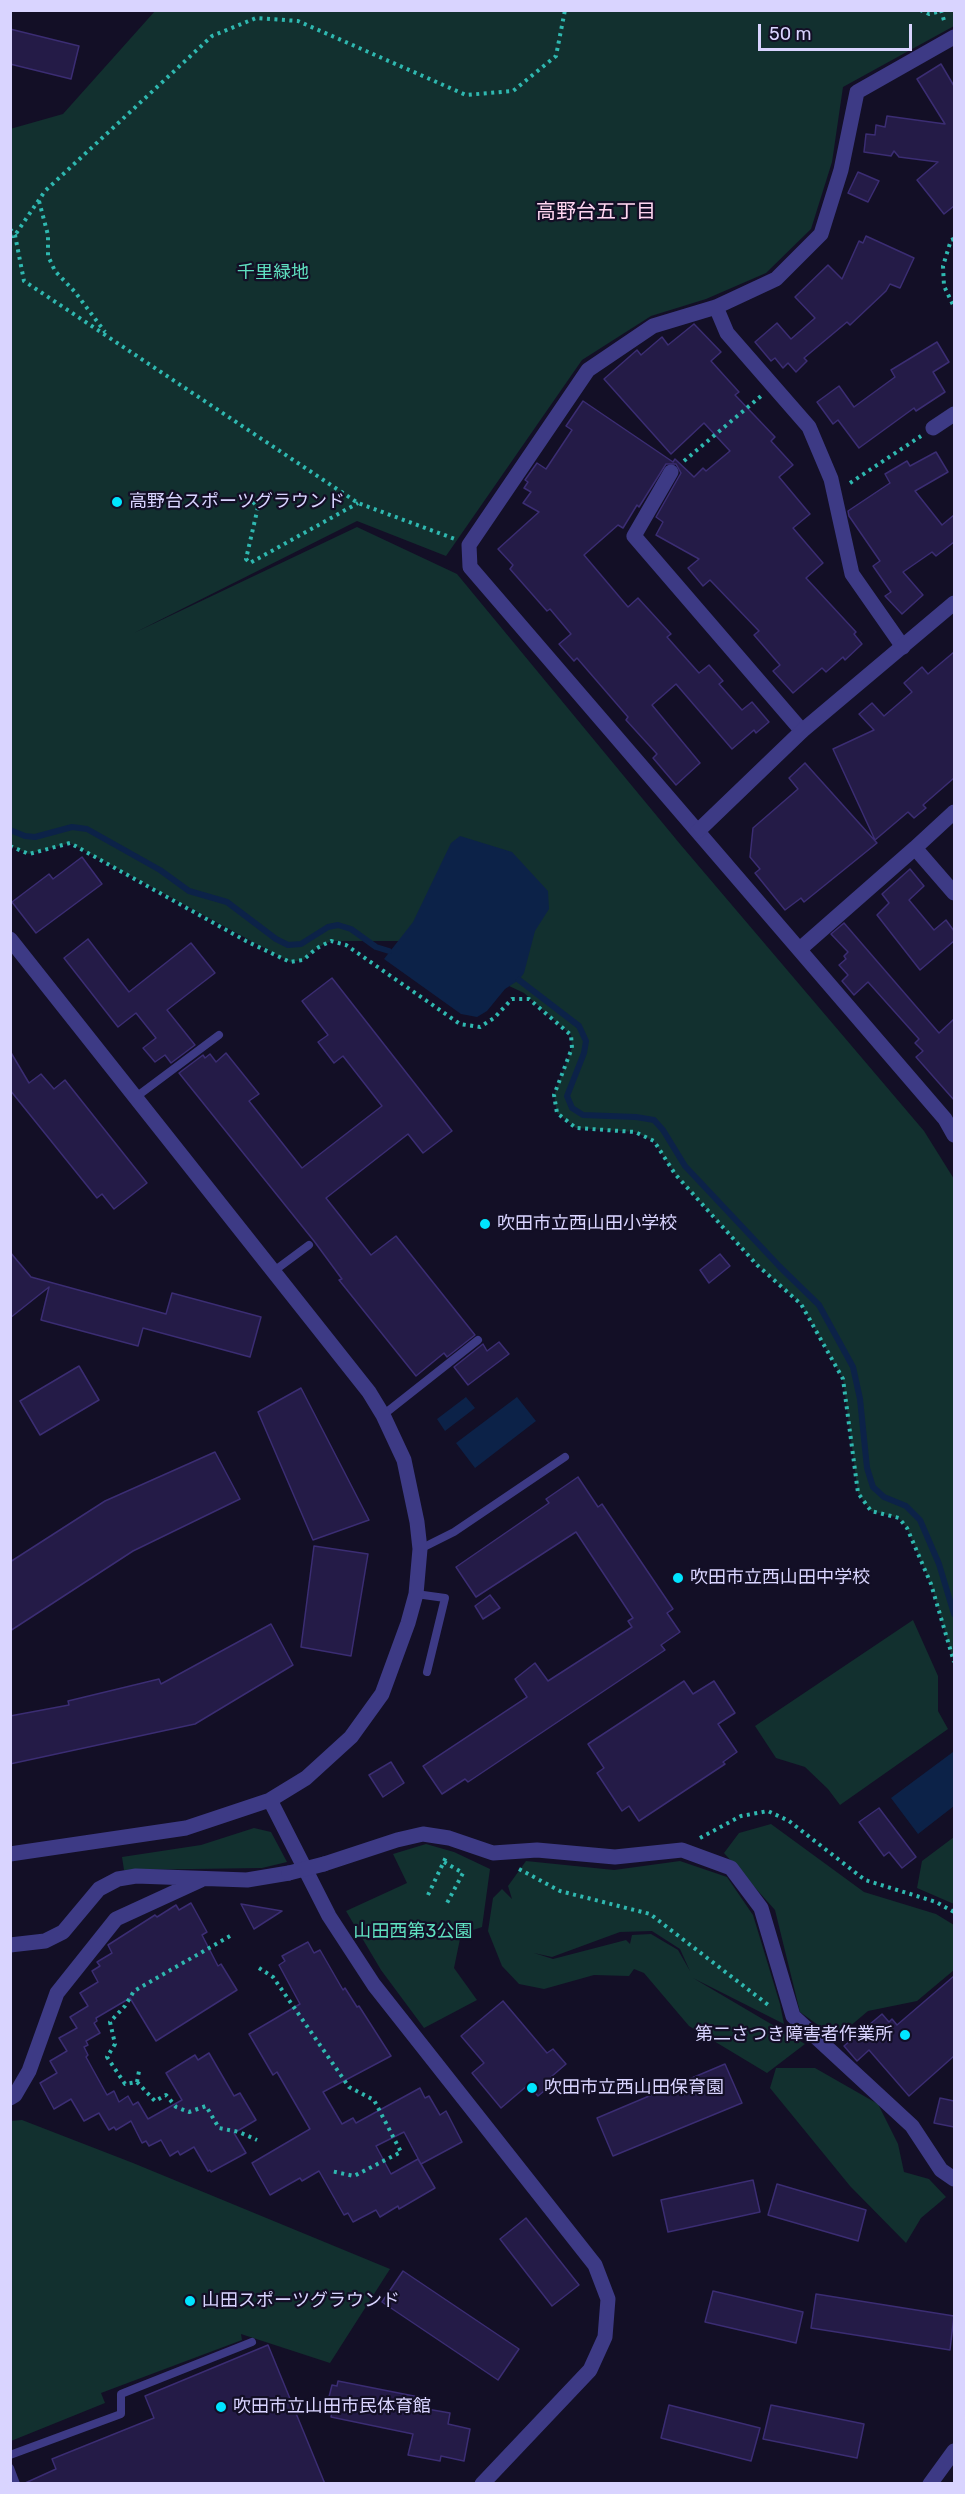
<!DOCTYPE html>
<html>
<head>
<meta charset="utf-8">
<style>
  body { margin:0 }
  #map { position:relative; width:965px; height:2494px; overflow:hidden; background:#130f26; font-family:Rubik,sans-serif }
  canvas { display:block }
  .frame { position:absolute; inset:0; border:12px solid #d9d4ff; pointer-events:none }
  .scale { position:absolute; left:758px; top:24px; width:154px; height:27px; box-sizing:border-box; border:3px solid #d9d4ff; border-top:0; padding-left:8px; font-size:18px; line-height:21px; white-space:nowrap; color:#d9d4ff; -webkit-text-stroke:4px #130f26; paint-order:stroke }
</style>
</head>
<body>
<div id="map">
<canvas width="965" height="2494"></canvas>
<div class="frame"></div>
<div class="scale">50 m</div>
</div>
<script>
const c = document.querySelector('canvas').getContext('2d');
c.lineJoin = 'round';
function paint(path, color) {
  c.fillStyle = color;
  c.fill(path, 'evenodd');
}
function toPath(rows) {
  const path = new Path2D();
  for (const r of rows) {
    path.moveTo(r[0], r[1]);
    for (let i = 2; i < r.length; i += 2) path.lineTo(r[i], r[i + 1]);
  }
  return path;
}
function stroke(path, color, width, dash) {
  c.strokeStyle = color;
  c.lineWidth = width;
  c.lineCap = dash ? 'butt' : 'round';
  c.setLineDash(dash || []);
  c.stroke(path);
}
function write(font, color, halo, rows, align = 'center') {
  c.font = font + ' Rubik,"Noto Sans JP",sans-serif';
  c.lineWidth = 4.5;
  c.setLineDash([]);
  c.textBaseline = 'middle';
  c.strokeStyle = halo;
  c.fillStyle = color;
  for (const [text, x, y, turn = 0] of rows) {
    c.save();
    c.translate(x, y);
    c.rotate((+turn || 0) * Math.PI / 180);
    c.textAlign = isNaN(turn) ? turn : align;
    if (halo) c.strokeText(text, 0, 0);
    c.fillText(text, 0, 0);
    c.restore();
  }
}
paint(toPath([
  [155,11,954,11,954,26,843,87,832,162,811,229,766,273,706,299,651,316,582,360,446,556,357,521,134,633,357,527,457,574,680,844,924,1131,954,1179,954,1662,931,1584,907,1528,899,1518,871,1511,858,1493,843,1379,801,1304,757,1265,675,1174,654,1141,635,1132,576,1128,557,1113,554,1095,572,1048,571,1035,524,993,413,941,331,941,317,948,303,960,290,962,70,843,29,854,11,846,10,129,63,114],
  [913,1620,938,1676,938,1711,948,1729,840,1805,828,1789,805,1767,776,1758,755,1726],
  [771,1824,864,1892,936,1914,954,1925,954,1970,917,2001,868,2011,836,2038,800,2012,775,1910,724,1853,739,1833],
  [254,1828,271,1832,287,1862,262,1868,124,1870,122,1857,201,1845],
  [954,1837,954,1904,917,1888,922,1861],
  [426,1844,454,1852,490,1869,482,1927,461,1934,454,1968,477,2000,424,2028,381,1970,346,1911,407,1883,393,1854],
  [526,1861,614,1870,680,1861,727,1877,753,1915,780,2004,784,2024,693,1978,805,2044,767,2073,689,2026,644,1973,634,1969,629,1976,594,1975,544,1989,519,1984,502,1966,488,1931,493,1898,502,1889,512,1899,508,1886],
  [652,1931,680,1949,690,1971,678,1950,651,1934,632,1935,630,1944,626,1940,553,1959,534,1953,552,1957,620,1932],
  [776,2068,815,2068,878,2104,898,2144,904,2172,929,2179,946,2197,921,2218,906,2243,850,2186,770,2088],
  [22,2120,133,2163,390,2269,330,2363,241,2334,242,2340,101,2393,105,2403,11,2441,10,2121]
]), '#12302f');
paint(toPath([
  [460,836,512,852,548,891,549,909,535,931,524,973,519,980,505,989,487,1011,477,1017,461,1014,384,959,413,922,451,843],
  [466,1397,475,1408,445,1431,437,1419],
  [517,1397,536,1421,475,1468,456,1443],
  [953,1752,954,1806,918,1834,891,1798]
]), '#0c2248');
stroke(toPath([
  [10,830,25,836,35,837,72,827,87,829,160,870,189,891,227,902,276,939,288,945,301,944,328,927,338,925,351,929,376,947,389,951],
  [519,980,579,1026,586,1041,584,1053,567,1096,572,1108,583,1115,636,1117,654,1120,663,1130,685,1166,780,1267,819,1305,853,1367,860,1399,867,1468,873,1487,884,1497,906,1506,920,1520,939,1564,954,1614]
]), '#0c2248', 6);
const building = toPath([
  [10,29,79,46,71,79,10,64,10,29],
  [941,64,954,86,954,206,944,214,917,180,938,162,899,157,894,151,891,156,864,152,866,134,875,135,876,125,885,127,887,116,945,124,917,79,941,64],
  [858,172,879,181,868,202,848,193,858,172],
  [866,236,914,258,900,288,890,284,886,291,850,325,847,322,804,358,807,361,796,372,788,363,783,368,775,358,771,361,755,342,777,323,791,339,815,318,795,297,828,265,842,279,859,241,863,243,866,236],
  [694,324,721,352,711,361,739,392,735,395,775,437,771,441,793,465,779,477,810,514,793,528,823,563,806,578,856,632,854,634,862,644,845,660,843,657,826,672,822,668,793,693,773,671,780,665,754,635,759,631,710,580,703,586,688,568,699,559,656,535,663,522,656,517,681,473,676,464,666,464,639,507,637,505,623,528,618,525,584,555,628,607,638,598,671,634,667,637,699,673,709,665,723,681,719,684,742,710,752,702,769,722,756,733,754,730,732,749,676,684,652,705,700,763,676,785,653,758,657,754,626,720,628,717,577,658,574,661,559,644,571,634,550,609,547,611,510,569,513,565,498,549,539,512,523,503,531,492,524,488,528,482,525,480,537,463,546,469,572,430,566,426,583,401,673,462,675,459,694,477,703,468,706,471,730,451,704,423,671,454,604,379,637,350,641,355,662,337,668,345,694,324],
  [937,342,949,362,933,372,945,392,916,411,914,408,859,448,838,420,833,424,817,402,839,386,854,407,895,377,891,370,937,342],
  [936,452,948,472,915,491,942,525,954,515,954,542,936,556,932,552,903,572,923,595,902,614,885,596,891,592,873,566,880,561,849,516,848,511,890,483,885,474,907,461,910,466,936,452],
  [954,652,954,778,923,805,926,808,914,818,908,812,875,840,833,749,874,730,859,714,872,703,884,716,912,692,904,683,922,667,928,674,954,652],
  [805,763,877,843,804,902,801,898,785,910,755,873,760,869,750,857,753,828,798,789,789,778,805,763],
  [82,857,102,884,36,933,12,902,49,874,53,879,82,857],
  [910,869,924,886,909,900,934,930,946,920,954,931,954,941,920,970,877,915,889,903,882,894,910,869],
  [844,923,939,1033,954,1019,954,1100,916,1057,923,1051,915,1043,919,1039,868,982,854,995,842,981,848,975,839,965,846,959,844,956,848,952,831,934,844,923],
  [88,939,129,992,191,943,215,973,167,1010,195,1045,171,1063,165,1055,155,1062,143,1048,156,1038,136,1013,118,1027,64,958,88,939],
  [332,978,452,1131,423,1153,408,1134,326,1198,371,1255,396,1236,475,1335,447,1357,444,1353,416,1376,339,1280,342,1279,314,1241,179,1073,203,1055,205,1058,210,1054,216,1062,226,1053,259,1094,249,1101,302,1168,382,1106,343,1056,334,1063,318,1042,328,1035,302,1001,332,978],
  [10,1051,29,1083,41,1074,54,1089,65,1080,147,1183,114,1209,102,1194,97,1198,10,1090,10,1051],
  [10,1252,31,1277,166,1314,172,1293,261,1317,250,1357,143,1328,138,1346,41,1320,49,1287,10,1318,10,1252],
  [720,1254,730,1266,709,1283,700,1270,720,1254],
  [499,1342,509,1354,468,1385,454,1367,483,1344,487,1351,499,1342],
  [79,1366,99,1400,40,1435,20,1401,79,1366],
  [301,1388,369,1520,313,1540,258,1412,301,1388],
  [215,1452,240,1499,133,1551,10,1631,10,1562,105,1501,215,1452],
  [578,1477,598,1507,602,1504,673,1609,667,1613,680,1632,661,1645,665,1650,468,1782,465,1779,442,1794,423,1766,527,1697,515,1679,535,1663,548,1681,632,1627,628,1621,633,1618,576,1532,476,1597,456,1567,549,1503,546,1499,578,1477],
  [314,1546,368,1554,351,1656,301,1647,314,1546],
  [490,1595,500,1608,483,1619,475,1606,490,1595],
  [271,1624,293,1665,195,1724,10,1764,10,1716,69,1705,68,1701,159,1679,161,1684,271,1624],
  [684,1681,693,1694,714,1681,735,1713,718,1724,737,1752,723,1762,725,1764,639,1821,629,1806,622,1811,597,1773,604,1768,588,1744,684,1681],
  [391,1762,404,1783,383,1797,369,1775,391,1762],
  [879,1808,916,1857,902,1868,889,1852,884,1856,859,1822,879,1808],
  [191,1903,207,1932,202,1935,218,1966,221,1964,237,1990,156,2041,130,1998,96,2018,97,2021,94,2023,100,2033,86,2041,88,2045,84,2047,88,2055,86,2057,107,2095,114,2091,119,2102,128,2096,133,2105,138,2102,148,2119,182,2100,166,2073,195,2055,198,2060,209,2053,234,2096,240,2093,256,2120,234,2133,246,2153,211,2172,210,2170,208,2171,194,2147,180,2155,178,2151,170,2156,161,2140,149,2146,146,2141,142,2143,131,2121,116,2130,114,2127,109,2130,99,2113,84,2121,71,2099,54,2109,40,2083,57,2073,50,2061,67,2051,59,2038,77,2028,70,2017,88,2006,80,1993,98,1982,92,1971,100,1966,97,1962,112,1953,108,1945,155,1915,157,1917,176,1905,179,1910,191,1903],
  [241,1904,282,1911,254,1929,241,1904],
  [308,1942,314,1953,320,1950,343,1990,345,1988,357,2007,359,2006,391,2056,323,2092,342,2124,353,2118,356,2123,420,2088,425,2098,429,2096,440,2115,446,2111,462,2142,421,2164,404,2132,376,2146,391,2174,418,2159,435,2188,399,2209,398,2206,380,2217,376,2210,353,2222,348,2213,344,2215,319,2171,302,2181,300,2178,270,2195,252,2163,310,2129,277,2072,273,2075,249,2034,300,2004,279,1965,285,1961,282,1956,308,1942],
  [954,1976,954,2056,909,2096,869,2050,857,2061,844,2046,882,2014,889,2022,892,2019,897,2025,954,1976],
  [503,2001,547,2053,553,2049,566,2064,551,2077,555,2082,538,2096,528,2085,501,2108,472,2073,484,2063,461,2036,503,2001],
  [725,2064,742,2103,613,2156,597,2118,725,2064],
  [940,2098,954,2101,954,2127,934,2123,940,2098],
  [753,2180,760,2212,668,2232,661,2200,753,2180],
  [777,2184,866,2210,858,2241,768,2215,777,2184],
  [526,2218,579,2285,552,2306,500,2239,526,2218],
  [403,2271,519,2349,498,2380,382,2302,403,2271],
  [713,2291,803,2312,796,2343,705,2322,713,2291],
  [816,2294,954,2316,950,2350,811,2328,816,2294],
  [268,2345,325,2484,23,2484,56,2469,52,2459,154,2418,145,2396,268,2345],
  [338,2381,429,2399,427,2409,450,2413,448,2424,470,2429,464,2461,441,2456,440,2461,408,2455,413,2434,331,2417,334,2403,328,2401,332,2385,337,2386,338,2381],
  [669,2405,760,2428,751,2461,661,2438,669,2405],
  [771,2405,864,2424,857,2458,763,2439,771,2405]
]);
paint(building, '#241b47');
stroke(building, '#3b2d73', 1.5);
stroke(toPath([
  [920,10,929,14,942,11],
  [941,10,945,24],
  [39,201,48,235,48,256,55,271,75,292,105,332],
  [10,229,15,235,24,281,358,503,455,539],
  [10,237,15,235,45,191,212,36,256,18,298,21,466,95,513,91,556,56,565,10],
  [954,239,951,240,943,266,944,286,954,307],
  [684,461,761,396],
  [850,483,921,436],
  [253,502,258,507,246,559,250,563,358,503],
  [10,846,29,854,70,843,246,941,290,962,303,960,317,948,331,941,346,945,460,1024,480,1027,494,1018,512,999,529,999,571,1035,572,1048,554,1095,557,1113,576,1128,635,1132,654,1141,675,1174,757,1265,801,1304,843,1379,858,1493,871,1511,899,1518,907,1528,931,1584,954,1662],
  [700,1838,741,1816,768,1811,789,1821,865,1880,936,1902,954,1912],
  [444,1862,463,1873,447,1903],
  [519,1869,560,1891,650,1914,771,2007],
  [428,1895,447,1855],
  [230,1936,134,1991,125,2006,110,2022,115,2044,107,2057,125,2084,137,2082,155,2101,166,2095,176,2107,189,2112,206,2106,219,2128,239,2132,257,2140],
  [259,1968,273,1977,349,2087,374,2100,401,2152,354,2176,331,2171],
  [137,2082,139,2071]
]), '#2fb8b0', 4, [3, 4.5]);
stroke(toPath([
  [136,1097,219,1035],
  [274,1271,309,1245],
  [383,1415,478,1340],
  [420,1549,454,1532,565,1457],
  [416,1594,445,1598,427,1672],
  [10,2455,121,2414,121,2394,252,2342],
  [10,2468,16,2484]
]), '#3d3a85', 8);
stroke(toPath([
  [954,37,857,92,841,170,821,234,776,279,716,307,653,326,588,370,469,545,470,567,945,1119,954,1135],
  [716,307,727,333,809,427,831,479,852,574,903,647],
  [933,428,954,414],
  [671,472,634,536,802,731],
  [915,848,954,812],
  [800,949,915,848,954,893],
  [324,1864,397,1840,423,1834,449,1838,493,1853,537,1850,615,1857,682,1850,731,1868,761,1908,793,2016,912,2126,941,2170,954,2179],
  [10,1945,45,1941,63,1932,99,1889,118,1879,136,1876,247,1880,289,1873],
  [10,2098,15,2095,29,2071,57,1993,116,1919,201,1880],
  [930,2484,954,2451]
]), '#3d3a85', 15);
stroke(toPath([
  [698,831,802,731,954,603],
  [10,939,369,1392,383,1415,404,1460,417,1522,420,1549,416,1594,408,1623,382,1694,351,1737,306,1778,270,1800,186,1828,10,1854],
  [270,1800,329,1916,374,1985,595,2265,608,2299,605,2337,590,2370,482,2484]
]), '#3d3a85', 15);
stroke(toPath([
  [289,1873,324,1864]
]), '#3d3a85', 15);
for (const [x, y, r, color] of [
  [117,502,6,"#00e5ff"],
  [485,1224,6,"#00e5ff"],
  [678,1578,6,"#00e5ff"],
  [905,2035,6,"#00e5ff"],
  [532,2088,6,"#00e5ff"],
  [190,2301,6,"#00e5ff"],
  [221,2407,6,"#00e5ff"]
]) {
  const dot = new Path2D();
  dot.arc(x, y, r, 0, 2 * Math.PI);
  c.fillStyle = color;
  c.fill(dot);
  stroke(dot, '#130f26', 2);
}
write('18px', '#5fe0c0', '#130f26', [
  ["千里緑地",273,273],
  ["山田西第3公園",413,1932]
]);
write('18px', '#d9d4ff', '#130f26', [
  ["高野台スポーツグラウンド",129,502],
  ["吹田市立西山田小学校",497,1224],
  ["吹田市立西山田中学校",690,1578],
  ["第二さつき障害者作業所",893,2035,"right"],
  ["吹田市立西山田保育園",544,2088],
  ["山田スポーツグラウンド",202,2301],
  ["吹田市立山田市民体育館",233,2407]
], 'left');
write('20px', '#ffd6f0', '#130f26', [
  ["高野台五丁目",596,212]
]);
</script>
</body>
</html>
